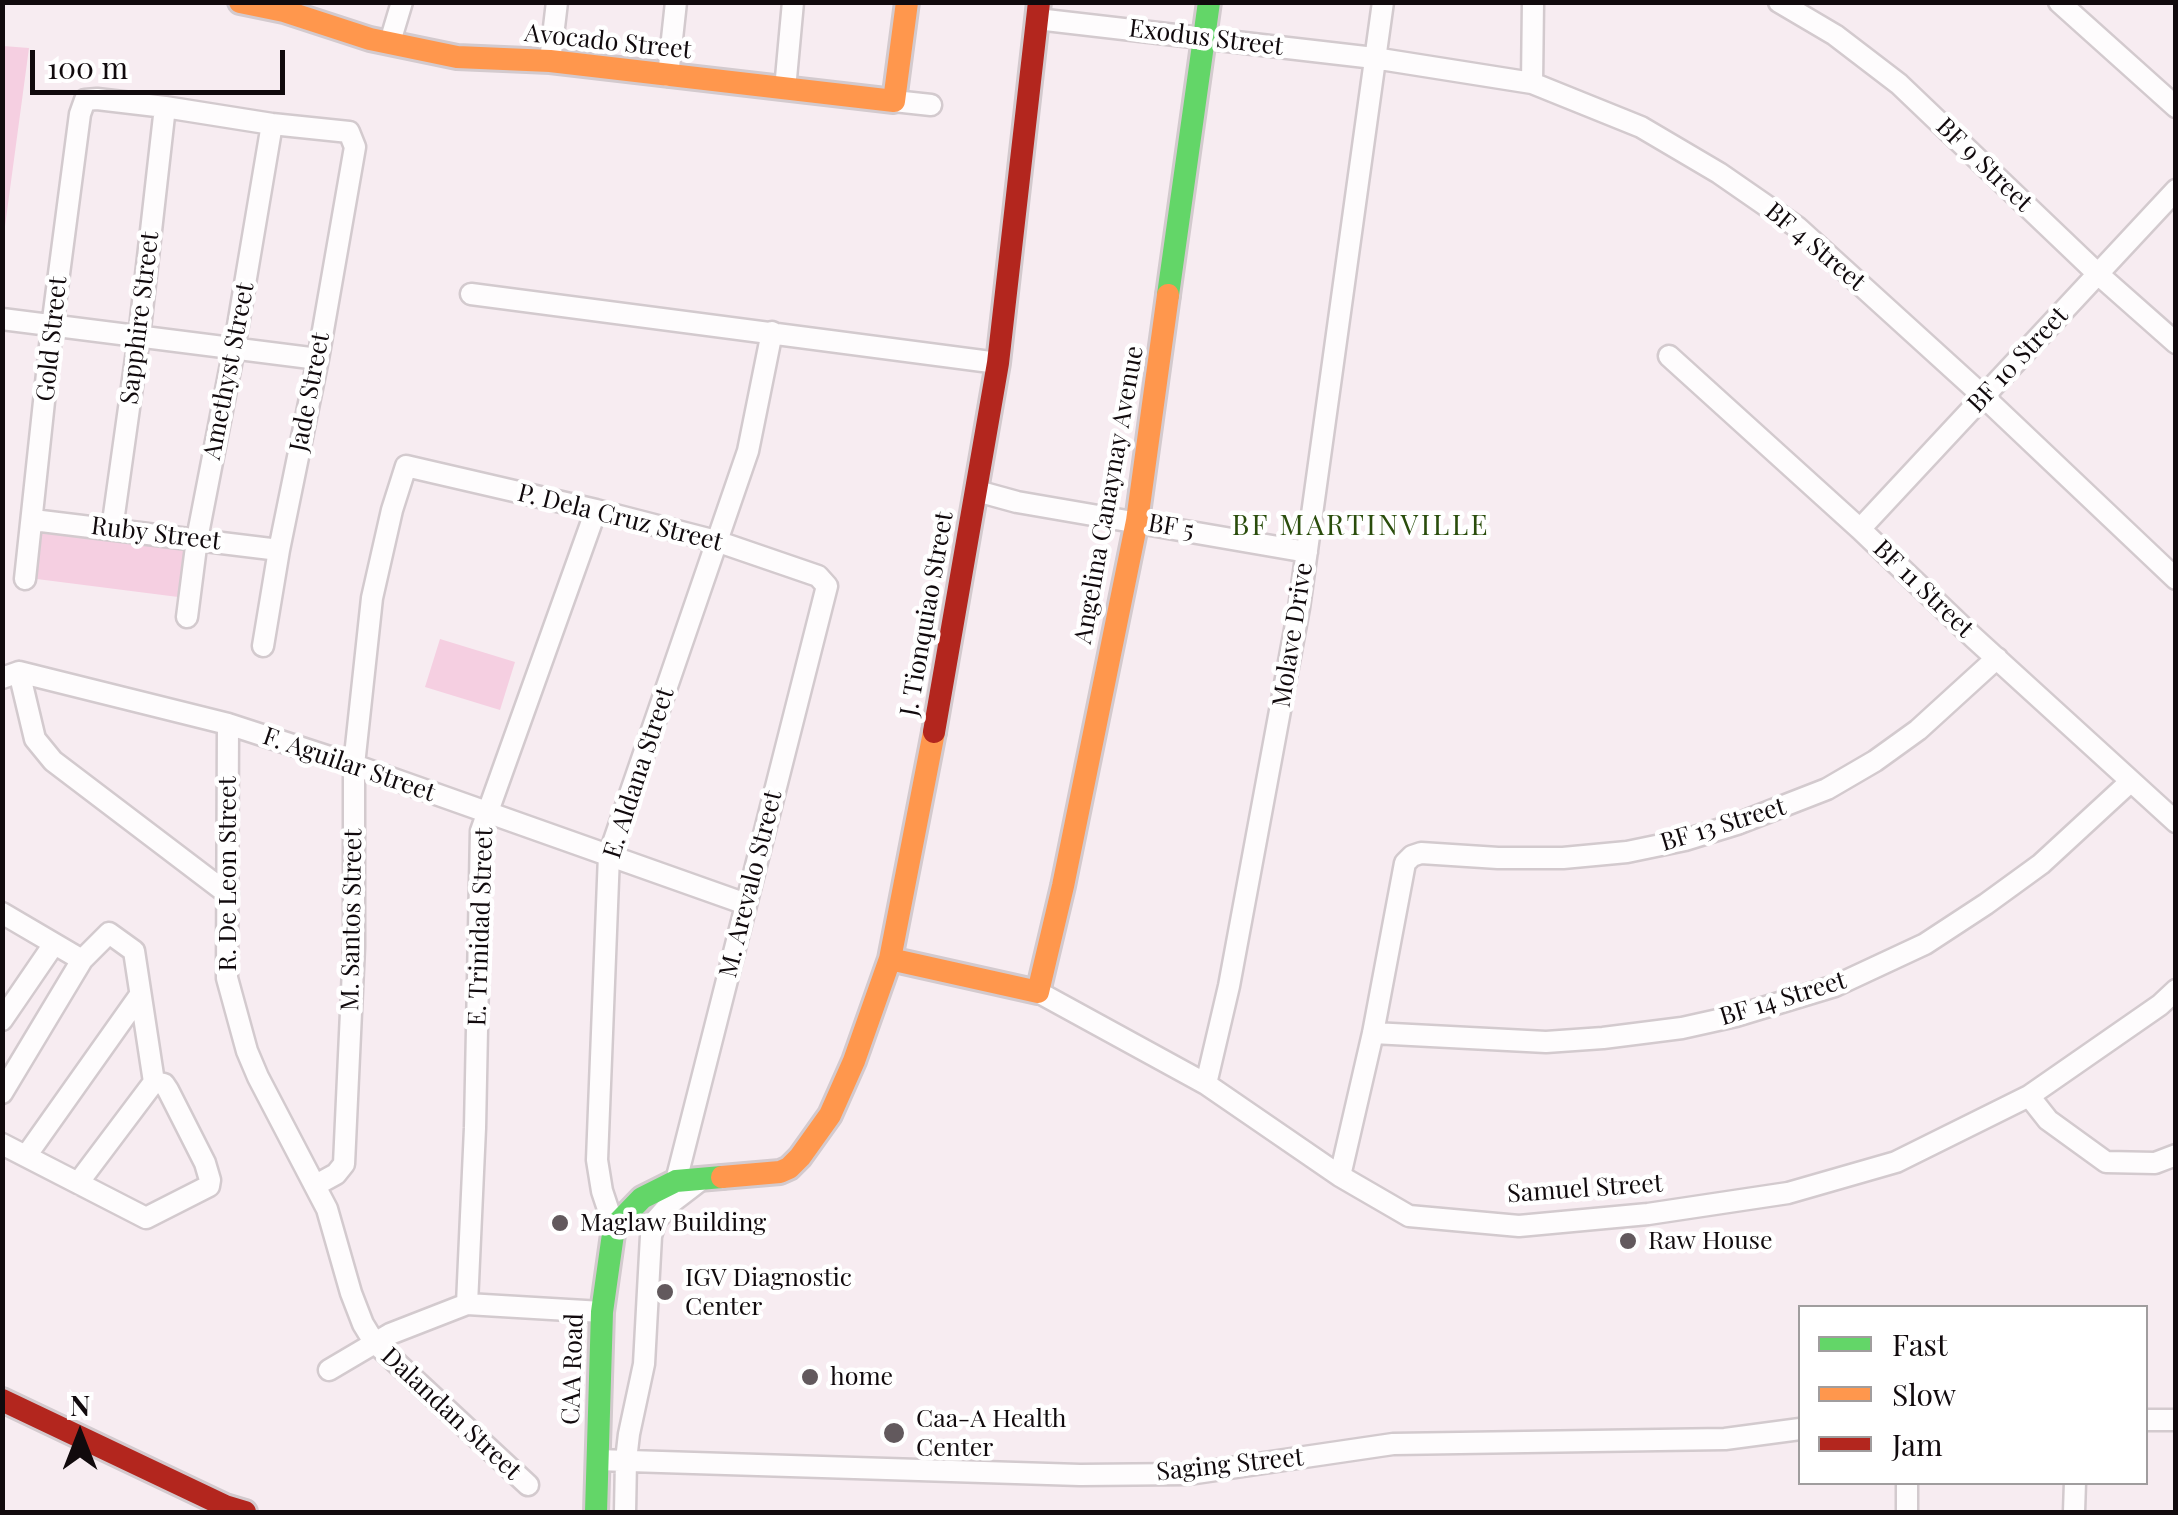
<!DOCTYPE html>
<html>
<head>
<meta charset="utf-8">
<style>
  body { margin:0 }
  #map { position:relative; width:2178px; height:1515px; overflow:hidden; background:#f7ecf1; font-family:"Playfair Display",serif }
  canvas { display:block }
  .frame { position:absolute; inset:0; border:5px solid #110a0d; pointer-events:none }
  .legend { position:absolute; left:1798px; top:1305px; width:350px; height:180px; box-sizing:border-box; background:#fff; border:2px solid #a09d9e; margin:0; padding:12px 18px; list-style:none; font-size:30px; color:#110a0d }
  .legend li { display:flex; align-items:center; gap:20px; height:50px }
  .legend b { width:50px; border:2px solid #a09d9e }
  .north { position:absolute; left:30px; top:1385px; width:100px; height:100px; -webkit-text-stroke:8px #fff; paint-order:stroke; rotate:0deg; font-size:28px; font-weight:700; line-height:40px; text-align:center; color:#110a0d }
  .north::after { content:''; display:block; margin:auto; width:35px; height:45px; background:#110a0d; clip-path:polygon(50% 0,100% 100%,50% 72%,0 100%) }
  .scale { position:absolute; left:30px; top:50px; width:255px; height:45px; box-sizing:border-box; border:5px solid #110a0d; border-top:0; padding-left:12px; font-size:30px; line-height:35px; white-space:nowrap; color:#110a0d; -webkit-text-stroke:8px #fff; paint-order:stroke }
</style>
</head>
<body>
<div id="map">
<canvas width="2178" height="1515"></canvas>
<div class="frame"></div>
<ul class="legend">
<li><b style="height:12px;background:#63d668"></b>Fast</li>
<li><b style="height:12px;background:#ff974d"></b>Slow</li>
<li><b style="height:12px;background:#b3261e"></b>Jam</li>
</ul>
<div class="north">N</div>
<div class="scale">100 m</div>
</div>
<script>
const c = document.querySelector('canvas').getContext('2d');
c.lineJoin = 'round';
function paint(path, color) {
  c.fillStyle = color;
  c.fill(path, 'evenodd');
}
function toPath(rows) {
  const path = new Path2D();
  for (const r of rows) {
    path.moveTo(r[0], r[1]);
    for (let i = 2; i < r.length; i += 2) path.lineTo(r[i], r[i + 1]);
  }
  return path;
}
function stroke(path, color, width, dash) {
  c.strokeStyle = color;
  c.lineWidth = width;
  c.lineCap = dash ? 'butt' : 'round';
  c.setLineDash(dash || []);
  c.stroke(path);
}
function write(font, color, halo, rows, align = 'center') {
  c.font = font + ' "Playfair Display",serif';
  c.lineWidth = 9;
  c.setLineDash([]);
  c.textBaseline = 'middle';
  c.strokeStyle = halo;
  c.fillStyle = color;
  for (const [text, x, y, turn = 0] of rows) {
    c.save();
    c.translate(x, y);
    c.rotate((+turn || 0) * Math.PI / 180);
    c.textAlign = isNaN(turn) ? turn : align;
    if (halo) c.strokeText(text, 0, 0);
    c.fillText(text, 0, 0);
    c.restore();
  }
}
paint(toPath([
  [3,46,29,48,3,241,2,46],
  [36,524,193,542,186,598,29,578],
  [440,639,515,662,500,710,425,687]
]), '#f5cfe1');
const street = toPath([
  [1779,2,1835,35,1899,84,2098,274,2176,343],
  [2059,2,2176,107],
  [1037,19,1374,58,1532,83,1641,127,1719,173,1797,227,1983,396,2176,579],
  [390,42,402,2],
  [550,61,557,2],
  [668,76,676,2],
  [1532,83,1533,2],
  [785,89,793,2],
  [894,101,931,105],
  [471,294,998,363],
  [2,319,318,359],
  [1669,356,1860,529,1973,637,2176,822],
  [977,491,1017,502,1307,552],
  [33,520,279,550],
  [112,529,139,337,165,107],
  [1860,529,2176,190],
  [25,579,52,327,80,114,85,100,97,99,165,107,272,124,349,132,355,147,318,359,279,550,263,646],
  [187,617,197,539,234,349,272,124],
  [19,672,35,739,53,761,228,894],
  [2,678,19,672,228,724,354,765,746,904],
  [228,724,227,978,247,1051,258,1077,327,1209,351,1293,363,1324,374,1342,528,1485],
  [2,913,82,960],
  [1038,992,1206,1084,1340,1176,1409,1216,1519,1226,1648,1214,1788,1193,1896,1162,2029,1096,2160,1005,2176,990],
  [2,1020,54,944],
  [1373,1033,1546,1042,1603,1038,1682,1028,1736,1016,1835,986,1925,944,1986,904,2041,864,2130,782],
  [1206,1084,1229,986,1299,608,1383,2],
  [2,1093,82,960,109,933,134,951,154,1082,78,1183],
  [2029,1096,2048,1120,2106,1162,2155,1163,2176,1155],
  [2,1144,146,1218,209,1186,210,1180,205,1163,168,1090,164,1084,154,1082],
  [26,1156,140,995],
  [1340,1176,1373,1033,1405,863,1412,856,1421,853,1498,858,1563,858,1627,852,1685,840,1737,824,1827,789,1875,761,1918,730,1997,658],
  [316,1185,336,1174,344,1164,354,947,354,765,372,598,392,510,406,466,596,510,716,541,818,576,827,586,676,1181],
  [614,1227,602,1191,597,1160,609,855,748,451,772,332],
  [467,1304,475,1128,481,831,596,510],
  [329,1370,390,1334,467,1304,602,1312],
  [2146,1420,2176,1420],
  [597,1460,1080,1475,1189,1474,1393,1444,1725,1439,1800,1429],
  [625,1512,626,1460,629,1434,644,1364,651,1236,656,1220,672,1202,702,1179],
  [1907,1512,1907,1482],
  [2074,1512,2075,1482]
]);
const fast = toPath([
  [1168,295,1209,2],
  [596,1512,602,1312,614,1227,642,1198,676,1181,722,1177]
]);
const slow = toPath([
  [240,2,284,11,370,39,457,57,550,61,894,101,907,2],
  [890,959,1038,992,1063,886,1137,521,1168,295],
  [722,1177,780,1172,789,1168,800,1157,830,1115,854,1061,890,959,934,732]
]);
const jam = toPath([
  [934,732,998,363,1039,2],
  [2,1400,225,1506,245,1512]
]);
stroke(street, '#d3cace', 25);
stroke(fast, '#d3cace', 28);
stroke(slow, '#d3cace', 28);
stroke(jam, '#d3cace', 28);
stroke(street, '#fefcfd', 20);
stroke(fast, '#63d668', 22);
stroke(slow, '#ff974d', 22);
stroke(jam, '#b3261e', 22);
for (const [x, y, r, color] of [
  [560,1223,10,"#62595d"],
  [1628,1241,10,"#62595d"],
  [665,1292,10,"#62595d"],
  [810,1377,10,"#62595d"],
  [894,1433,12,"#62595d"]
]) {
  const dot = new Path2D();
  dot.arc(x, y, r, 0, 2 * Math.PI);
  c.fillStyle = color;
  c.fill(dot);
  stroke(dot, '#fff', 4);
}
write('25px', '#110a0d', '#fff', [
  ["Exodus Street",1206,38,7],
  ["Avocado Street",608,42,6],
  ["BF 9 Street",1984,165,44],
  ["BF 4 Street",1815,247,40],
  ["Sapphire Street",140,318,-83],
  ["Gold Street",52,339,-84],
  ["BF 10 Street",2018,360,-47],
  ["Amethyst Street",229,371,-79],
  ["Jade Street",310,392,-79],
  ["Angelina Canaynay Avenue",1109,495,-80],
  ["P. Dela Cruz Street",620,518,14],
  ["BF 5",1171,527,10],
  ["Ruby Street",156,534,7],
  ["BF 11 Street",1923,589,44],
  ["J. Tionquiao Street",927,614,-80],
  ["Molave Drive",1293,635,-81],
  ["F. Aguilar Street",349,765,19],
  ["E. Aldana Street",639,773,-72],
  ["BF 13 Street",1723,825,-17],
  ["R. De Leon Street",228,874,-90],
  ["M. Arevalo Street",751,884,-76],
  ["M. Santos Street",352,920,-89],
  ["E. Trinidad Street",481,927,-88],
  ["BF 14 Street",1783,999,-17],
  ["Samuel Street",1585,1189,-4],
  ["CAA Road",573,1369,-88],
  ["Dalandan Street",451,1414,43],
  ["Saging Street",1230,1465,-6]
]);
write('25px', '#110a0d', '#fff', [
  ["Maglaw Building",580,1223],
  ["Raw House",1648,1241],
  ["IGV Diagnostic",685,1278],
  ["Center",685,1307],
  ["home",830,1377],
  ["Caa-A Health",916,1419],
  ["Center",916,1448]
], 'left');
c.letterSpacing = '2.5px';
write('28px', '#2a4d0c', '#fff', [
  ["BF MARTINVILLE",1361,526]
]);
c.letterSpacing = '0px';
</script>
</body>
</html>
